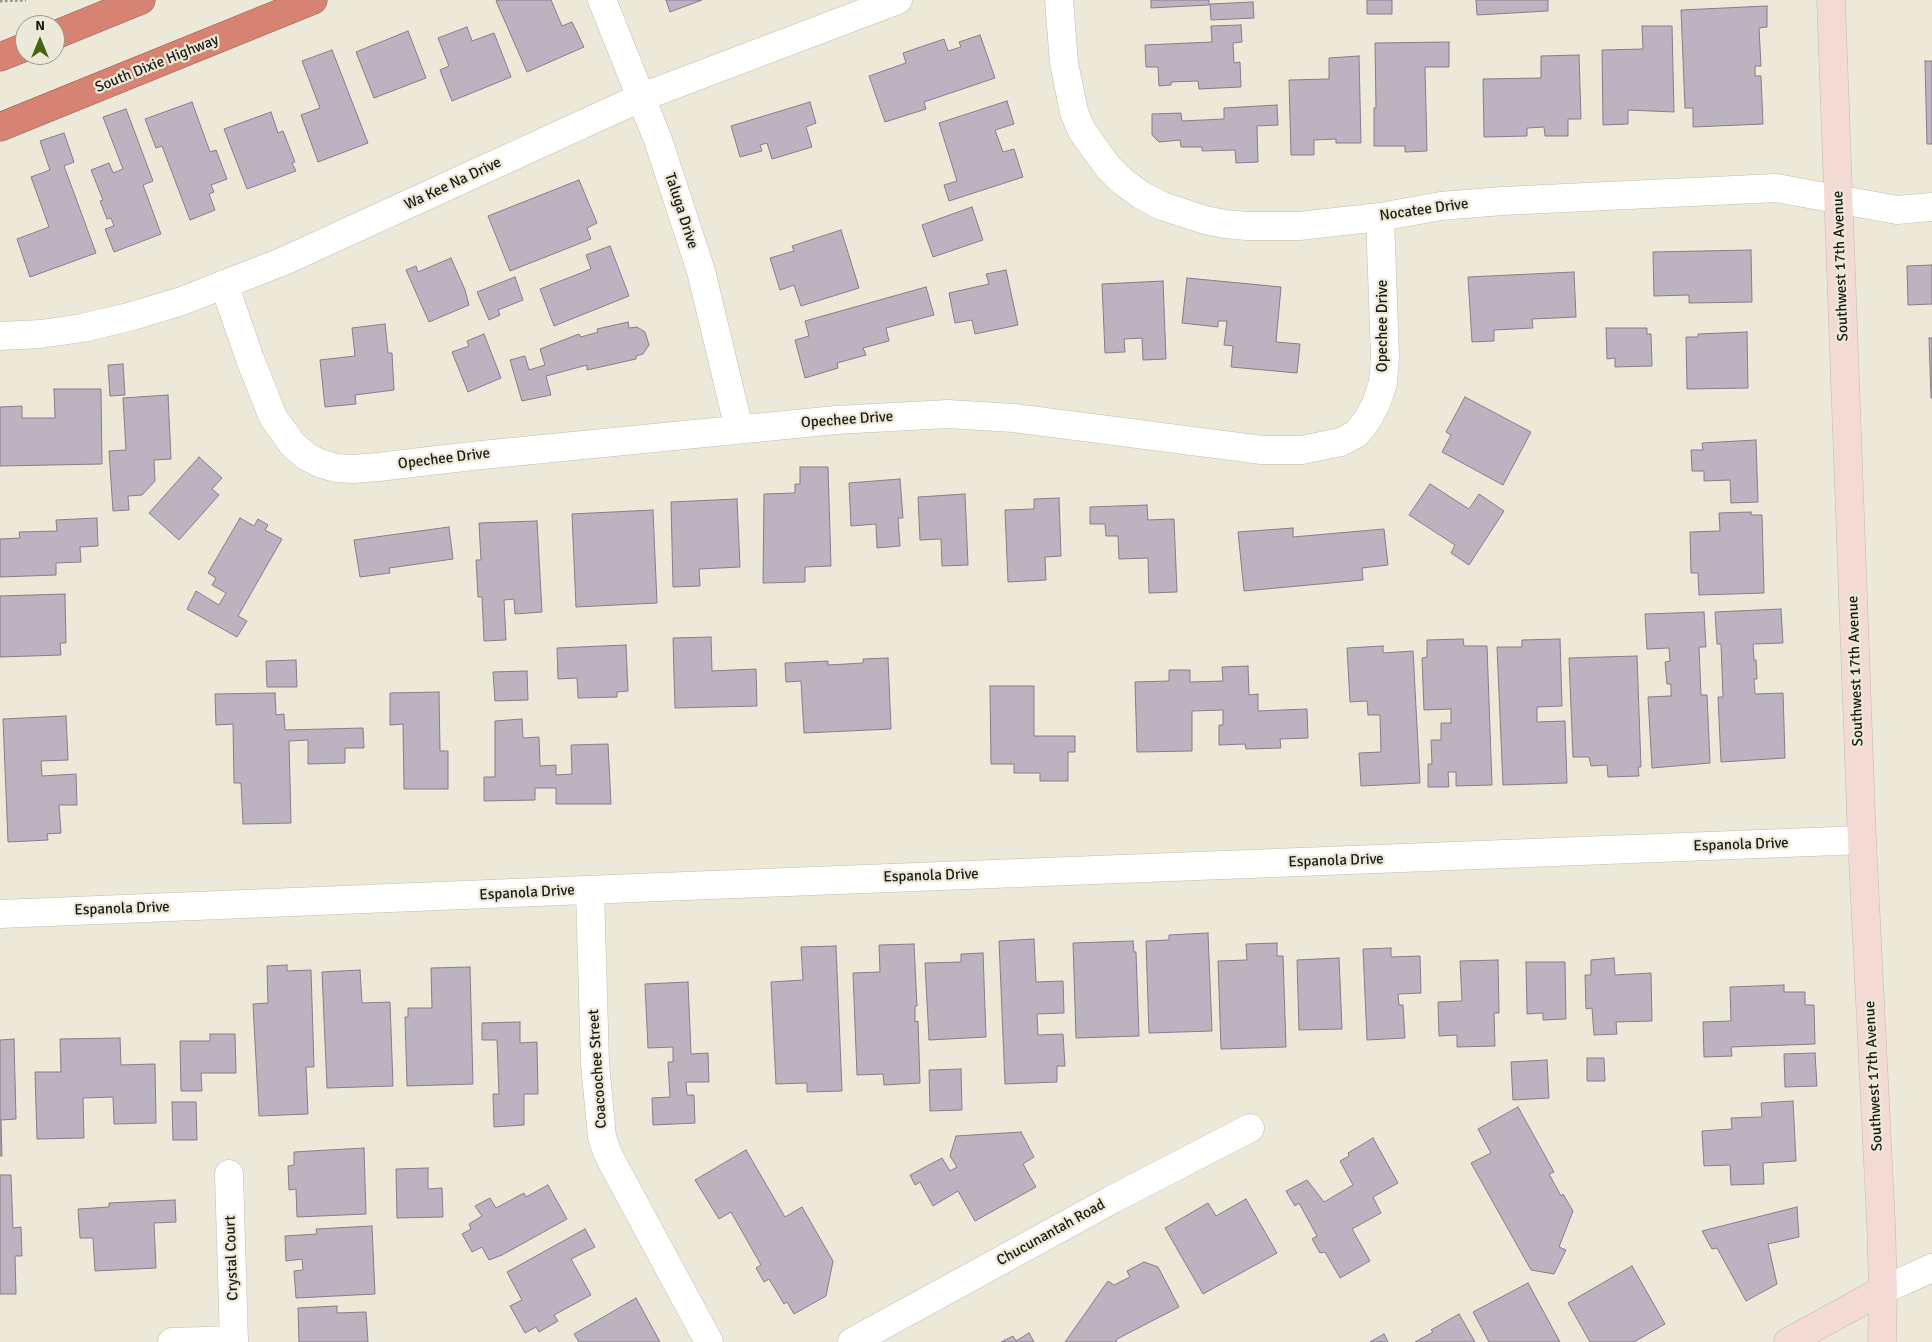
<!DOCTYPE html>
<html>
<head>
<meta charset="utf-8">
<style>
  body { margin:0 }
  #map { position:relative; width:1932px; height:1342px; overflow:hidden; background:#ece9d9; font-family:Signika,sans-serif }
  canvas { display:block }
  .north { position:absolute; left:15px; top:15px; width:50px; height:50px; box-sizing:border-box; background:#ece9d9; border:1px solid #98968a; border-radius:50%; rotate:0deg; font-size:14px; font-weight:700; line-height:20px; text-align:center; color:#1b1a14 }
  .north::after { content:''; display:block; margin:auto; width:18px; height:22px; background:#476315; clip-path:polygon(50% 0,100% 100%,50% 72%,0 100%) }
</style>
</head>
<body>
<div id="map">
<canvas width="1932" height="1342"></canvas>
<div class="north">N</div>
</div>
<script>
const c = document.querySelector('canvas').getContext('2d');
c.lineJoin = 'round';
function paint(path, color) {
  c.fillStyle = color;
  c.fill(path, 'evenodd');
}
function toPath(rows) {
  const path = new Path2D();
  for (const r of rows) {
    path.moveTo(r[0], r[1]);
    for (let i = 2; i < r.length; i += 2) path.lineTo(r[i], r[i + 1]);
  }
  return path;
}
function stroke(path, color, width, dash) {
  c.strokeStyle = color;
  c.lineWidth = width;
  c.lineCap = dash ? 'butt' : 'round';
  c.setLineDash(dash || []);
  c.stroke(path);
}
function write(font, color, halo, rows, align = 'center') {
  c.font = font + ' Signika,sans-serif';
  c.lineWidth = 4.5;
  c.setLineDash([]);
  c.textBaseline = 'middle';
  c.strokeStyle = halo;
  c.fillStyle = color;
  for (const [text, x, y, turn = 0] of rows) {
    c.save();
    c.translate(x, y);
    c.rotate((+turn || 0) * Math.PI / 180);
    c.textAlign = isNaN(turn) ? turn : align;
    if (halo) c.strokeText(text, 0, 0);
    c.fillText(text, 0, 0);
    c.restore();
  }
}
const building = toPath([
  [499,0,551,0,562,26,572,22,584,47,527,72,496,1,499,0],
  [666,0,702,0,670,12,666,0],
  [1151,0,1209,0,1209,5,1151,8,1151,0],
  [1367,0,1392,0,1392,14,1367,14,1367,0],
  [1476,0,1548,0,1548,11,1477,15,1476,0],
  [1253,2,1254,18,1211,20,1210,4,1253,2],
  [1767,6,1767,27,1759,28,1761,66,1755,66,1755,76,1761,76,1763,124,1693,127,1693,108,1685,108,1681,10,1767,6],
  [1241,25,1242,42,1233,43,1234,63,1240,62,1241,87,1199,89,1198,81,1171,82,1171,85,1159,86,1158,67,1146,67,1145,45,1212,42,1211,26,1241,25],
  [1642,26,1672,26,1674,112,1628,110,1628,124,1603,125,1602,50,1643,49,1642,26],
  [467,27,472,41,494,33,511,77,452,101,440,70,449,66,438,38,467,27],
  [408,31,426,78,374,98,356,52,408,31],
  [980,35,995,78,924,102,926,109,885,122,869,76,906,63,903,53,944,39,948,51,961,47,959,42,980,35],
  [1449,42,1449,67,1425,67,1427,151,1405,152,1405,146,1374,146,1374,108,1376,108,1375,43,1449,42],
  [332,50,368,143,318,162,301,115,320,108,302,61,332,50],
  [1579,55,1581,119,1568,119,1568,136,1545,136,1544,127,1527,128,1527,136,1484,137,1483,79,1541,78,1541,56,1579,55],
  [1359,56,1361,143,1336,143,1336,139,1314,140,1314,155,1291,155,1289,80,1329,79,1329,58,1359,56],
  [1925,61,1932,61,1932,144,1927,144,1925,61],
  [1007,101,1014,124,995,130,1003,152,1014,149,1023,177,949,201,944,185,957,181,939,123,1007,101],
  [192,102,210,152,216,150,227,179,211,185,214,192,209,194,215,210,190,220,162,146,156,148,145,119,192,102],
  [810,102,816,123,806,127,812,147,772,159,767,143,760,145,762,151,740,157,731,126,810,102],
  [1277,105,1278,125,1257,126,1258,162,1236,163,1235,150,1202,151,1202,147,1181,147,1180,140,1159,142,1152,135,1152,114,1181,113,1182,121,1224,119,1224,108,1277,105],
  [126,109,153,181,143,185,161,234,114,252,105,229,114,226,111,218,107,219,100,201,103,200,91,170,109,163,113,173,123,169,103,117,126,109],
  [271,112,278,133,283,131,295,162,292,163,296,171,247,189,224,129,271,112],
  [64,133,74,162,64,166,96,253,30,277,17,239,49,227,31,177,50,170,40,141,64,133],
  [579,180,597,223,587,228,591,239,510,271,488,216,579,180],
  [972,207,983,240,933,257,922,225,972,207],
  [841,230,859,288,801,306,794,285,780,290,770,258,794,251,792,246,841,230],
  [610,246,629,296,554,326,540,289,591,269,586,255,610,246],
  [1751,250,1752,302,1689,303,1689,295,1654,296,1653,252,1751,250],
  [451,258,465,290,469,305,429,322,406,270,416,266,418,272,451,258],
  [1932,265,1932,304,1908,305,1907,266,1932,265],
  [1006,270,1018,325,975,334,972,320,955,323,949,293,989,284,986,274,1006,270],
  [1574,272,1576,317,1532,319,1533,328,1494,330,1494,341,1472,342,1468,277,1574,272],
  [515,277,523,300,498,310,500,315,489,320,477,292,515,277],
  [1187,278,1281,287,1276,342,1300,344,1297,373,1231,367,1233,346,1224,345,1227,321,1218,321,1218,327,1182,323,1187,278],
  [1163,281,1166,359,1143,360,1142,338,1124,339,1125,352,1105,353,1102,284,1163,281],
  [926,287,934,315,886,328,889,341,863,348,866,355,837,363,838,368,805,378,795,340,809,336,805,321,926,287],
  [628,322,629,328,637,327,645,332,649,345,643,354,636,356,636,359,587,370,587,365,546,376,551,395,522,401,510,360,525,356,529,370,545,365,540,349,579,334,581,337,598,332,597,329,628,322],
  [385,324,388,353,392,353,394,390,355,395,356,404,325,407,320,360,355,356,352,328,385,324],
  [1606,328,1647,328,1647,334,1651,334,1652,366,1615,367,1615,358,1607,359,1606,328],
  [1747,332,1748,388,1687,389,1686,337,1698,337,1698,334,1747,332],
  [484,334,501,378,468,392,452,352,469,346,467,341,484,334],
  [1929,338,1932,338,1932,398,1931,398,1929,338],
  [123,364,125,395,110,396,108,365,123,364],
  [54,389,101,389,102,464,0,466,0,407,22,406,22,418,55,418,54,389],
  [168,395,171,459,154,460,155,481,142,495,128,496,129,510,113,511,109,451,126,450,123,398,168,395],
  [1465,397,1531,432,1503,485,1442,452,1451,435,1446,432,1465,397],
  [1756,440,1758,502,1731,503,1730,480,1704,481,1704,471,1692,471,1691,450,1703,450,1702,443,1756,440],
  [199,457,222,478,212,489,219,495,179,540,149,513,199,457],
  [800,467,828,467,831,566,805,567,805,582,763,583,764,494,795,493,795,484,800,484,800,467],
  [900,479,903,518,898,518,900,546,877,548,876,524,851,526,849,483,900,479],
  [1430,484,1469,509,1479,494,1504,511,1469,565,1451,553,1455,545,1409,515,1430,484],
  [965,494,968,565,942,566,941,539,920,540,918,497,965,494],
  [1059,498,1061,556,1045,557,1046,580,1008,582,1005,510,1034,509,1034,499,1059,498],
  [737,499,740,567,699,569,700,586,673,587,671,502,737,499],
  [1147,505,1148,520,1174,519,1177,592,1149,593,1148,558,1119,559,1118,536,1106,536,1105,524,1090,524,1090,507,1147,505],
  [653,510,657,603,576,607,572,514,653,510],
  [1751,512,1751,515,1762,515,1764,593,1699,595,1698,573,1691,573,1690,532,1720,531,1719,513,1751,512],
  [97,518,98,546,80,547,81,562,56,563,56,575,0,577,0,539,20,538,19,532,57,531,56,520,97,518],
  [240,518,254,526,258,519,268,525,265,530,282,539,238,616,247,621,237,637,187,609,196,591,219,605,226,593,212,585,216,578,208,573,240,518],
  [537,521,542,612,515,614,514,599,504,600,506,640,484,641,482,597,478,597,476,560,481,560,479,523,537,521],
  [449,527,453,559,389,568,390,573,360,577,354,540,449,527],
  [1293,528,1293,537,1384,529,1388,565,1362,568,1363,580,1244,591,1238,532,1293,528],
  [65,594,66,643,60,643,61,655,0,657,0,596,65,594],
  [1781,609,1783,643,1753,644,1754,660,1756,660,1757,679,1754,679,1755,694,1783,693,1785,758,1721,762,1718,697,1723,697,1721,644,1717,644,1715,612,1781,609],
  [1704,612,1706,647,1699,647,1701,695,1707,695,1710,763,1652,768,1648,697,1671,696,1671,684,1667,684,1665,662,1670,661,1669,648,1647,649,1645,614,1704,612],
  [711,637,712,671,756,669,757,706,675,708,673,638,711,637],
  [1463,639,1464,646,1487,646,1492,785,1456,786,1456,772,1448,772,1449,787,1428,787,1428,764,1432,764,1431,740,1441,740,1441,723,1451,723,1451,709,1424,710,1422,658,1427,657,1427,640,1463,639],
  [1560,639,1562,706,1537,707,1537,722,1565,721,1567,783,1503,785,1497,647,1522,647,1522,640,1560,639],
  [626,645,628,691,617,692,617,697,578,698,577,678,558,679,557,648,626,645],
  [1383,646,1383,653,1413,651,1420,783,1361,786,1359,753,1381,752,1380,715,1368,715,1367,701,1350,702,1347,648,1383,646],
  [1637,656,1641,767,1638,767,1639,776,1608,777,1607,765,1591,766,1589,757,1573,757,1569,658,1637,656],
  [888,658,891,729,804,733,801,681,786,682,785,663,828,661,828,665,863,663,863,659,888,658],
  [296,660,297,687,267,687,266,661,296,660],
  [1248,666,1249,695,1258,694,1258,711,1307,709,1308,738,1280,739,1281,748,1246,749,1245,744,1219,745,1219,725,1223,725,1223,710,1192,711,1192,751,1137,752,1135,682,1169,681,1169,670,1190,670,1190,682,1223,681,1222,667,1248,666],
  [527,671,528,700,495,701,493,672,527,671],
  [990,686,1034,686,1034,736,1075,736,1075,752,1068,752,1068,781,1040,781,1040,773,1014,773,1014,764,991,764,990,686],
  [439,692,440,751,448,751,448,789,404,789,403,724,390,725,390,693,439,692],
  [275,693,276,715,284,714,285,730,363,728,364,748,345,748,345,763,308,764,308,740,289,741,291,823,243,824,241,783,234,783,233,724,216,725,215,694,275,693],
  [66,716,68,760,41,761,42,776,76,774,77,805,59,805,61,833,47,834,48,840,8,842,3,719,66,716],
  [522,719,523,738,539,737,540,766,556,765,556,775,572,774,571,745,608,744,611,804,556,804,556,788,535,788,535,800,484,801,484,777,495,777,495,721,522,719],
  [1208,933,1212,1031,1149,1033,1146,941,1169,940,1169,935,1208,933],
  [1034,939,1036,982,1063,981,1064,1013,1037,1014,1038,1035,1063,1034,1065,1066,1057,1066,1057,1082,1005,1084,999,941,1034,939],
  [1133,941,1134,952,1136,952,1139,1036,1076,1038,1073,943,1133,941],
  [1277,943,1277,956,1283,956,1286,1047,1221,1049,1218,961,1247,960,1246,944,1277,943],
  [914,944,917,1006,915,1006,915,1022,918,1021,920,1083,884,1085,883,1074,857,1075,853,973,880,972,879,945,914,944],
  [836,946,842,1091,807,1092,807,1083,776,1084,771,982,803,980,801,947,836,946],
  [1391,948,1391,957,1420,956,1421,993,1398,994,1399,1005,1403,1005,1405,1038,1367,1040,1363,949,1391,948],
  [983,953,986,1037,929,1040,925,963,961,962,961,954,983,953],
  [1339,958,1342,1029,1299,1030,1297,960,1339,958],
  [1614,958,1615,975,1651,973,1652,1021,1616,1022,1617,1034,1594,1035,1592,1008,1586,1009,1585,975,1591,975,1591,960,1614,958],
  [1498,960,1499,1013,1494,1013,1495,1046,1457,1047,1457,1035,1439,1036,1438,1002,1462,1001,1460,961,1498,960],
  [1526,962,1565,962,1566,1019,1543,1020,1543,1013,1527,1014,1526,962],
  [287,965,287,971,311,970,314,1067,306,1067,308,1114,259,1116,253,1004,268,1003,267,966,287,965],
  [470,967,473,1084,407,1086,405,1017,408,1017,408,1008,432,1008,431,968,470,967],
  [360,970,362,1003,390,1002,393,1086,327,1088,322,972,360,970],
  [688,982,691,1054,708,1053,709,1082,686,1082,687,1095,694,1095,695,1123,653,1125,652,1098,670,1097,668,1062,673,1062,673,1047,648,1048,645,984,688,982],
  [1784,985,1784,992,1805,992,1805,1005,1814,1005,1815,1044,1731,1047,1732,1056,1704,1057,1703,1022,1731,1021,1730,987,1784,985],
  [520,1022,520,1043,537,1042,538,1094,524,1094,524,1125,494,1127,493,1094,499,1094,497,1040,482,1040,482,1023,520,1022],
  [210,1034,235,1034,236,1073,201,1073,202,1091,181,1091,180,1041,210,1041,210,1034],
  [120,1038,121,1065,155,1064,156,1123,114,1124,113,1097,83,1098,84,1138,37,1139,35,1072,61,1072,60,1039,120,1038],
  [14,1039,16,1119,1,1120,2,1156,0,1156,0,1040,14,1039],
  [1815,1053,1817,1086,1785,1087,1784,1054,1815,1053],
  [1587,1058,1604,1058,1605,1081,1587,1081,1587,1058],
  [1547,1060,1549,1098,1513,1100,1511,1062,1547,1060],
  [961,1069,962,1110,930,1111,929,1070,961,1069],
  [1793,1101,1796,1161,1763,1163,1764,1184,1731,1185,1730,1165,1704,1166,1702,1131,1732,1129,1731,1118,1762,1117,1761,1103,1793,1101],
  [172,1102,196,1102,197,1140,173,1140,172,1102],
  [1518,1107,1554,1172,1549,1174,1561,1196,1563,1194,1573,1211,1559,1247,1566,1250,1554,1274,1531,1270,1471,1163,1491,1153,1478,1129,1518,1107],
  [1021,1132,1034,1157,1023,1164,1036,1187,975,1221,958,1191,933,1206,920,1182,915,1185,910,1175,942,1158,950,1171,957,1167,950,1156,956,1136,1021,1132],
  [1373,1138,1398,1183,1373,1197,1381,1213,1352,1229,1370,1261,1340,1278,1325,1252,1320,1253,1312,1239,1317,1236,1299,1203,1295,1206,1286,1191,1307,1180,1324,1202,1353,1185,1340,1161,1349,1156,1348,1153,1373,1138],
  [364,1148,366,1214,297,1217,296,1189,289,1190,288,1166,294,1165,294,1152,364,1148],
  [746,1150,785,1217,802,1207,833,1261,826,1296,794,1314,787,1302,784,1304,769,1279,764,1282,756,1268,761,1265,731,1212,719,1219,695,1180,746,1150],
  [428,1168,428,1189,442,1188,443,1217,397,1218,396,1169,428,1168],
  [0,1175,11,1175,13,1228,21,1227,22,1256,15,1256,16,1294,0,1294,0,1175],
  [548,1185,567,1219,502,1255,489,1260,482,1247,472,1252,462,1234,471,1229,469,1224,482,1216,475,1206,490,1198,496,1208,524,1193,526,1197,548,1185],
  [1246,1199,1277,1253,1203,1294,1165,1228,1208,1203,1216,1216,1246,1199],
  [175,1200,176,1222,154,1223,156,1268,95,1271,93,1238,80,1238,78,1209,109,1207,109,1203,175,1200],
  [1797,1207,1799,1237,1768,1244,1777,1284,1746,1301,1717,1248,1712,1249,1702,1231,1797,1207],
  [372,1226,375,1294,296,1298,294,1271,303,1270,302,1259,286,1261,285,1236,317,1234,316,1229,372,1226],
  [585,1229,595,1247,571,1259,591,1295,554,1315,558,1321,539,1332,536,1327,525,1333,510,1306,522,1300,507,1272,585,1229],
  [1144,1262,1158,1267,1179,1307,1117,1339,1116,1342,1065,1342,1108,1281,1114,1285,1130,1277,1127,1271,1144,1262],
  [1632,1266,1665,1324,1634,1342,1590,1342,1568,1303,1632,1266],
  [1528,1283,1560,1342,1489,1342,1473,1312,1528,1283],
  [636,1298,660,1342,579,1342,574,1334,636,1298],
  [337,1306,337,1313,366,1312,368,1342,299,1342,298,1308,337,1306],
  [1459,1314,1475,1342,1415,1342,1433,1332,1431,1330,1459,1314],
  [1029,1333,1034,1342,1001,1342,1013,1336,1016,1341,1029,1333],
  [1384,1334,1388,1342,1370,1342,1384,1334]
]);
paint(building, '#bcb3c0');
stroke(building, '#867d89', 1);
const street = toPath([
  [602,0,658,140,701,271,739,429],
  [1059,0,1064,63,1074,112,1082,131,1108,167,1122,181,1141,195,1162,206,1205,220,1225,224,1247,226,1299,226,1380,217,1441,206,1502,201,1776,188,1897,210,1932,207],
  [224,284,250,359,273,417,293,445,306,456,319,463,336,468,353,469,378,467,472,456,836,420,948,414,1014,418,1262,450,1302,450,1341,442,1356,434,1366,422,1376,404,1383,383,1385,356,1380,217],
  [0,336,41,334,82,328,129,317,182,301,284,261,642,97,898,0],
  [590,890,595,1064,602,1137,607,1152,613,1164,709,1342],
  [0,914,635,888,1862,840],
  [229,1174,234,1342],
  [1883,1290,1932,1268],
  [172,1342,234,1340],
  [852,1342,1113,1199,1250,1128]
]);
const secondary = toPath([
  [1831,0,1862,840,1881,1222,1883,1290,1882,1342],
  [1788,1342,1883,1290]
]);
const highway = toPath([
  [55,35,141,0],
  [0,57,25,47],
  [0,127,313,0]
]);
stroke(street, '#bfbdad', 29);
stroke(secondary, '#bfbdad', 29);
stroke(highway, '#955e52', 29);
stroke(toPath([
  [0,1,26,0]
]), '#979589', 3, [2.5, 2.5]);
stroke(street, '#fff', 28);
stroke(secondary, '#f3dad5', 28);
stroke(highway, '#d78373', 28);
write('15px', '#1b1a14', '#ece9d9', [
  ["South Dixie Highway",157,64,-22],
  ["Wa Kee Na Drive",453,184,-25],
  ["Nocatee Drive",1424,210,-8],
  ["Taluga Drive",681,211,72],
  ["Southwest 17th Avenue",1841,266,-92],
  ["Opechee Drive",1383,326,-90],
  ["Opechee Drive",847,420,-4],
  ["Opechee Drive",444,459,-7],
  ["Southwest 17th Avenue",1856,671,-92],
  ["Espanola Drive",1741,845,-2],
  ["Espanola Drive",1336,861,-2],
  ["Espanola Drive",931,876,-2],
  ["Espanola Drive",527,893,-3],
  ["Espanola Drive",122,909,-2],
  ["Coacoochee Street",598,1069,-94],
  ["Southwest 17th Avenue",1874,1076,-93],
  ["Chucunantah Road",1051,1233,-29],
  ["Crystal Court",232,1258,-92]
]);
</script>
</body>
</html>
